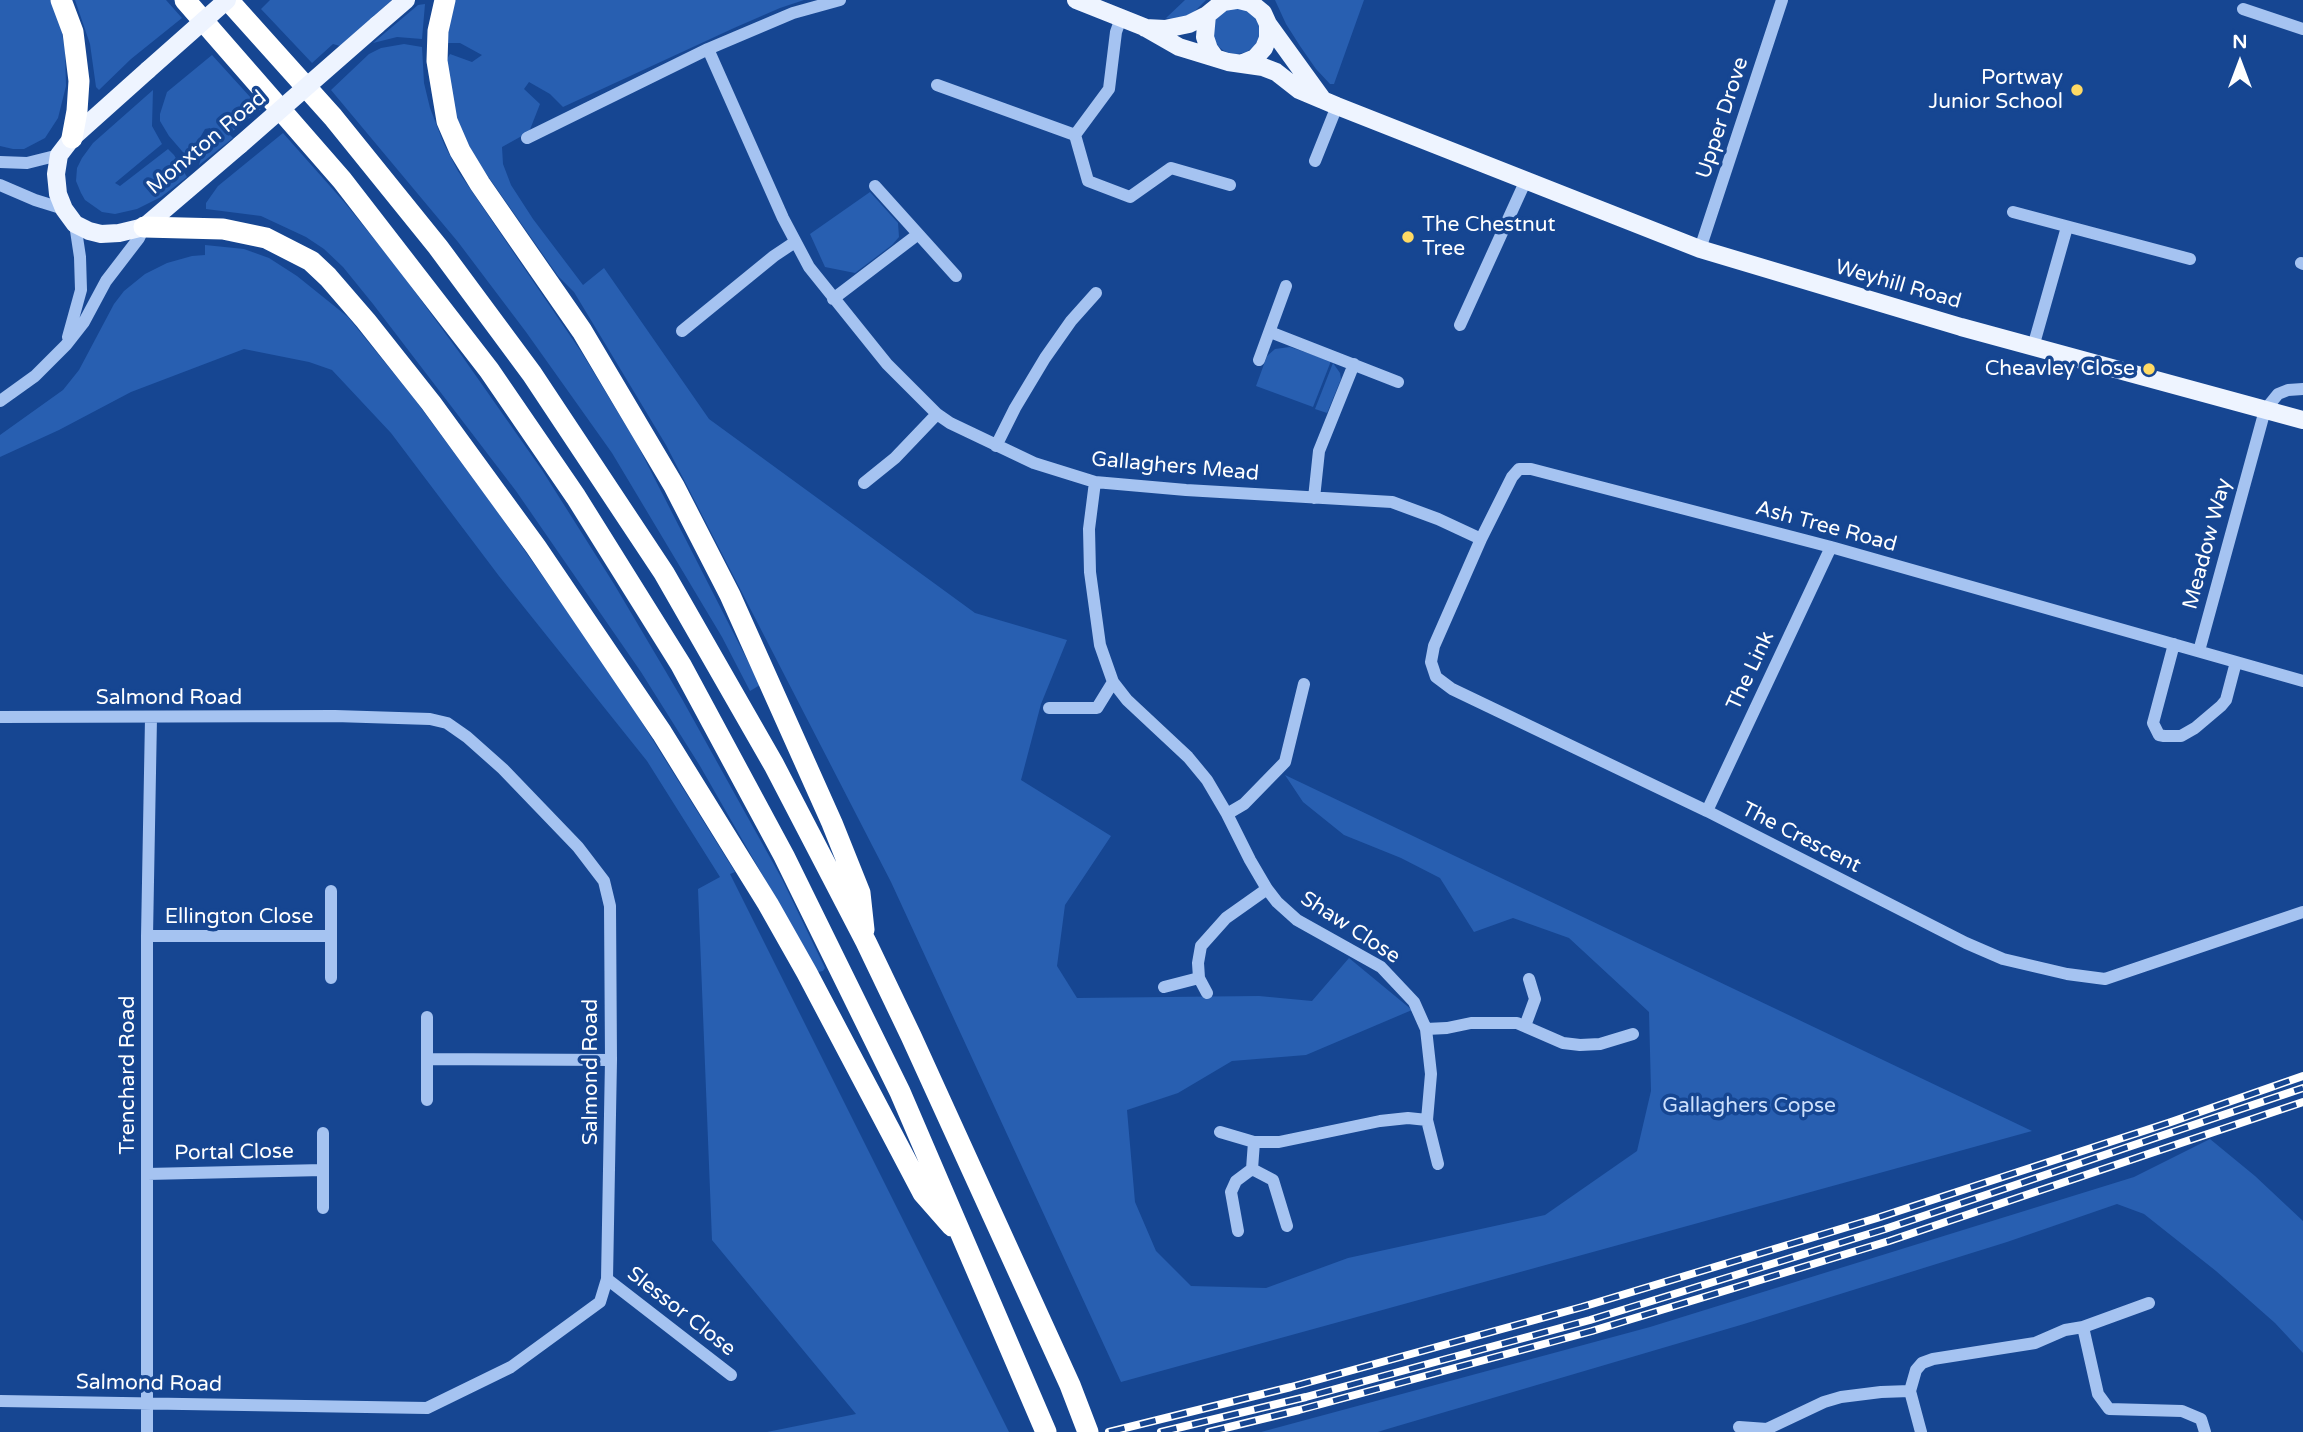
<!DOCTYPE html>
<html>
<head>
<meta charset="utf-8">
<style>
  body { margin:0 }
  #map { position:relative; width:2303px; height:1432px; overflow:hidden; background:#164692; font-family:"Varela Round",sans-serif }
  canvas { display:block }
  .north { position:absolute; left:2205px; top:28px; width:70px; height:70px; -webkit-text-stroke:5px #164692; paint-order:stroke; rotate:0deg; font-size:19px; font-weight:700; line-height:28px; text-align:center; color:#fff }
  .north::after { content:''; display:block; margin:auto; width:24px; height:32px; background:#fff; clip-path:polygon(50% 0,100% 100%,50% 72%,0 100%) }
</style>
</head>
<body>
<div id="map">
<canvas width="2303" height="1432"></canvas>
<div class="north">N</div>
</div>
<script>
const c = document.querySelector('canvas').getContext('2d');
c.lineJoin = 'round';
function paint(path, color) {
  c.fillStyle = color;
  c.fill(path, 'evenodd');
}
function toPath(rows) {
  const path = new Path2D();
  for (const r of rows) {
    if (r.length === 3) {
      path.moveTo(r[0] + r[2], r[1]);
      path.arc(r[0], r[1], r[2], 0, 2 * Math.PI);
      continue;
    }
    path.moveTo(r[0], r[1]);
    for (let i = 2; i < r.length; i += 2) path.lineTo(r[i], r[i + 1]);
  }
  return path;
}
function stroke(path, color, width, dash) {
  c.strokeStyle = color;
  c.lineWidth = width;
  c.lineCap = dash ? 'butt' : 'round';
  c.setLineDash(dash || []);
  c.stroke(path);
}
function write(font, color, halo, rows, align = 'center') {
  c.font = font + ' "Varela Round",sans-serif';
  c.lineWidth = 7;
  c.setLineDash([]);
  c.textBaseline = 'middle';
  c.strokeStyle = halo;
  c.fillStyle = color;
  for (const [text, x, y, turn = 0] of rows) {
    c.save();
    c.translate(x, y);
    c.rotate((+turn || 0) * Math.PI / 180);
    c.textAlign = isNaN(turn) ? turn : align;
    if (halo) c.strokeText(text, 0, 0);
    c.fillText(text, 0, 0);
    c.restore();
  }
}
paint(toPath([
  [0,0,50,0,61,27,65,51,66,86,58,118,45,138,24,149,13,149,0,146],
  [75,0,166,0,182,18,131,59,99,90,96,87,90,44],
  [270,0,392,0,340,46,333,44,312,63,261,9],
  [452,0,804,0,780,8,734,28,563,107,550,94,529,82,524,89,540,104,531,127,529,132,502,147,503,164,511,185,533,219,583,285,604,268,709,419,975,613,1067,640,1041,704,1021,780,1111,836,1065,905,1057,966,1077,998,1259,996,1312,1001,1349,958,1412,1010,1306,1055,1232,1061,1178,1093,1127,1110,1135,1202,1156,1251,1191,1286,1266,1288,1348,1258,1545,1215,1637,1151,1651,1091,1649,1012,1569,938,1513,918,1474,932,1440,878,1401,858,1344,835,1303,802,1285,775,2032,1131,1121,1382,891,882,666,445,574,292,558,276,478,162,465,139,456,119,446,61,450,54,472,62,482,55,460,43,445,43],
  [1185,0,1206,0,1193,13,1176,20,1166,18],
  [1275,0,1364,0,1334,84,1330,84,1316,69,1300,46,1286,24],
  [425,4,422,39,397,37,373,43,418,5],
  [1236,30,24],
  [404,44,422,47,424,83,430,108,444,144,458,171,582,353,637,444,760,685,750,691,722,637,612,453,526,332,458,242,331,90,369,54,381,48],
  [212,55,261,109,229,134,233,138,199,165,205,146,216,135,210,128,205,129,188,158,169,136,160,121,160,114,167,92],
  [153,90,152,126,162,144,115,183,120,186,168,149,174,155,187,177,161,197,137,209,115,214,102,212,85,200,81,193,76,181,77,168,82,158,93,143],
  [283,133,345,203,396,266,462,356,542,470,614,584,682,699,782,879,825,968,823,971,818,972,700,766,641,672,516,491,373,304,343,267,324,249,306,237,261,216,206,209,206,203,218,186],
  [870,192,898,223,899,237,892,245,855,273,825,267,810,234],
  [205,245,244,249,269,258,297,276,348,317,413,397,497,511,618,684,735,872,730,874,1009,1432,767,1432,856,1414,712,1240,698,889,720,877,647,761,499,576,391,433,332,370,309,362,244,349,131,392,59,430,0,457,0,435,63,390,79,370,114,304,124,291,145,274,167,263,192,256,205,255],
  [1290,347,1331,361,1313,407,1256,386,1267,356,1275,349],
  [1333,363,1340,373,1341,379,1327,413,1315,409],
  [2210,1139,2255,1176,2303,1221,2303,1353,2275,1323,2216,1271,2144,1214,2117,1204,2007,1242,1744,1324,1384,1430,1378,1432,1261,1432,1650,1327,2134,1177]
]), '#285fb1');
stroke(toPath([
  [2243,9,2303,29],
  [708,49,783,218,809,267,887,364,937,414,950,423,1034,463,1095,482,1186,490,1392,502,1438,519,1481,539],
  [937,85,1075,135,1088,181,1130,197,1171,168,1230,185],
  [1075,135,1109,89,1116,32,1121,18],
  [527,138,708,49,793,13,840,0],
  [1315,161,1337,106],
  [0,162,27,163,59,155],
  [0,185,35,200,64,209],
  [875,186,956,276],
  [2013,212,2190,259],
  [1700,249,1782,0],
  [2301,263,2303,264],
  [833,299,917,235],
  [1460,325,1526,180],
  [682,331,774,256,795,242],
  [1270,332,1398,382],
  [68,337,81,290,80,257,75,224],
  [2033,347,2067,227],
  [1259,360,1286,286],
  [0,401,35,376,66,345,84,322,106,281,139,238,144,227],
  [996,446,1015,408,1045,358,1071,321,1096,293],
  [1095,482,1089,529,1090,572,1100,645,1113,682,1127,700,1188,757,1207,780,1227,814,1250,860,1267,889,1277,902,1297,920,1381,967,1414,1002,1426,1029,1431,1074,1427,1120,1438,1164],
  [864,483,895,458,937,414],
  [1314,498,1319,451,1354,364],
  [2174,644,2153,723,2159,735,2164,736,2181,736,2195,728,2221,706,2226,700,2236,662],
  [2199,651,2265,410,2278,394,2288,390,2303,389],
  [2303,681,1831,547,1531,469,1519,469,1512,477,1481,539,1434,646,1431,662,1436,677,1452,689,1707,811,1966,943,2003,959,2067,974,2105,979,2303,912],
  [1049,708,1097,708,1113,682],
  [0,717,335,716,430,719,447,723,467,737,503,769,578,847,604,881,610,906,611,1060,607,1279,600,1302,511,1367,427,1408,0,1401],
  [1707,811,1831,547],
  [1227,814,1244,804,1285,762,1304,684],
  [331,891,331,978],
  [147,936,331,936],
  [1199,978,1207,993],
  [1164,987,1199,978,1198,963,1201,946,1226,918,1267,889],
  [427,1017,427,1100],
  [1525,1026,1535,999,1529,979],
  [1426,1029,1447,1028,1471,1023,1517,1023,1563,1043,1580,1045,1600,1044,1633,1034],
  [427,1059,611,1060],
  [1220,1132,1254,1142,1279,1142,1380,1121,1408,1118,1427,1120],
  [323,1133,323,1208],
  [1254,1142,1252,1169,1273,1180,1287,1226],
  [147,1174,323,1170],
  [1238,1231,1231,1192,1236,1181,1252,1169],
  [607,1279,731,1375],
  [2083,1327,2149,1303],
  [1910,1391,1921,1432],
  [1739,1427,1767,1429,1824,1402,1841,1397,1881,1392,1910,1391,1916,1370,1922,1363,1933,1359,2035,1343,2065,1330,2083,1327,2098,1394,2109,1409,2182,1411,2201,1419,2205,1432],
  [147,1432,147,936,151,718]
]), '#a5c3f1', 12);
stroke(toPath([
  [1076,0,1144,27,1179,47,1228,62,1263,67,1276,72,1299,90,1337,106,1700,249,1961,327,2303,420],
  [1239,0,1251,3,1263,13,1268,24,1323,100],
  [1207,15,1205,37,1209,49,1214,56],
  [377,25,406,0],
  [1145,28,1165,29,1189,24,1207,15,1223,2,1236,0],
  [1243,63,1255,58,1264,48,1268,38,1268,24],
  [148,70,72,138,59,155,56,174,58,194,64,209,75,224,89,231,101,234,119,233,144,227,240,145]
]), '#eef4ff', 18);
stroke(toPath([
  [61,0,73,32,79,81,77,111,72,138],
  [185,0,342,180,489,370,576,497,681,665,784,856,900,1092,1046,1432],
  [228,0,333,117,438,247,532,374,664,573,774,765,866,942,911,1036,1070,1385,1088,1432],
  [445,0,438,31,437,61,447,121,460,151,480,184,582,331,674,486,730,595,832,823,860,893,864,930],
  [144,227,223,229,266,238,311,261,328,277,366,321,431,403,536,547,662,733,768,904,807,973,923,1193,952,1226]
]), '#fff', 21);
const rail = toPath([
  [1109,1432,1291,1387,1582,1307,1877,1218,2171,1122,2303,1076],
  [1161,1432,1306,1397,1590,1320,1885,1229,2303,1088],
  [1209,1432,1299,1410,1592,1331,1889,1241,2303,1102]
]);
stroke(rail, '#fff', 8);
stroke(rail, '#164692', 5, [16]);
stroke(toPath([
  [148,70,227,0],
  [240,145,377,25]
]), '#eef4ff', 18);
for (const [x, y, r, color] of [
  [2077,90,7,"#ffda64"],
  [1408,237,7,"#ffda64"],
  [2149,369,7,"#ffda64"]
]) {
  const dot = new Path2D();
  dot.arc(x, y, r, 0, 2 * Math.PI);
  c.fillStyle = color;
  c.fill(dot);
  stroke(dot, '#164692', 2.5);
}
write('21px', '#fff', '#164692', [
  ["Portway",2063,78],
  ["Junior School",2063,102],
  ["The Chestnut",1422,225,"left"],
  ["Tree",1422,249,"left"],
  ["Cheavley Close",2135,369]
], 'right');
write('21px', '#fff', '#164692', [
  ["Upper Drove",1723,118,-72],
  ["Monxton Road",207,143,-40],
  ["Weyhill Road",1898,285,16],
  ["Gallaghers Mead",1175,467,5],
  ["Ash Tree Road",1826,527,15],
  ["Meadow Way",2208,544,-75],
  ["The Link",1751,671,-65],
  ["Salmond Road",169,698],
  ["The Crescent",1801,838,27],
  ["Ellington Close",239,917],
  ["Shaw Close",1350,928,33],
  ["Salmond Road",591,1072,-90],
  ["Trenchard Road",128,1075,-90],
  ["Portal Close",234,1153,-1],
  ["Slessor Close",681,1312,38],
  ["Salmond Road",149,1384,1]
]);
write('21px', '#cbdffc', '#164692', [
  ["Gallaghers Copse",1749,1106]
]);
</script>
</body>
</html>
